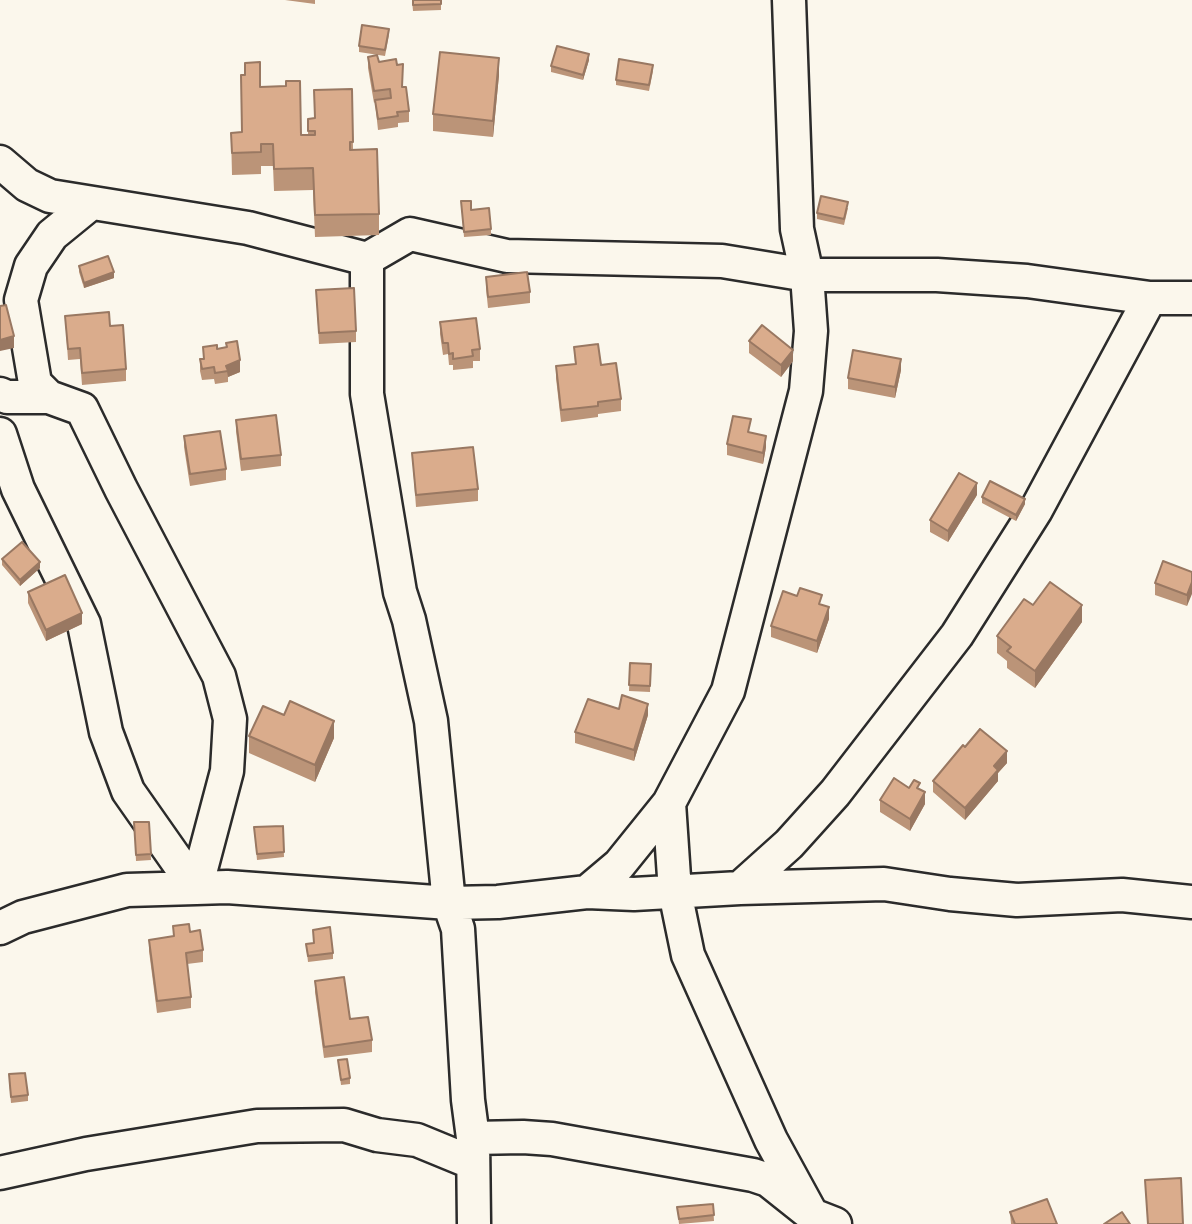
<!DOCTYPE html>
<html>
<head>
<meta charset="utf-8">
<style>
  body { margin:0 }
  canvas { display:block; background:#fbf7ec }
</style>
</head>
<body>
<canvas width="1192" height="1224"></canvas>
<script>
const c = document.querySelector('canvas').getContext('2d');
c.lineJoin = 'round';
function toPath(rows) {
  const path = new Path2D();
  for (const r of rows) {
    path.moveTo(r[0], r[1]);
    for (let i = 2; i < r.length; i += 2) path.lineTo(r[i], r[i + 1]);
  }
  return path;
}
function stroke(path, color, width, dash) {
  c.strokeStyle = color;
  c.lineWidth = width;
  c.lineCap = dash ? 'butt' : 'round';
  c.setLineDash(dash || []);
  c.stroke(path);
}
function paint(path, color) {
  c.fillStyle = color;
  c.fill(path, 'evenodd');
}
const minor = toPath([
  [0,162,27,185,50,196,248,228,367,259,410,234,507,256,722,261,807,275,937,275,1027,281,1150,298,1192,298],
  [90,204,52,235,31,266,21,300,35,383,49,397,82,409,121,489,219,676,230,719,227,771,196,888],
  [367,259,367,394,400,592,409,620,431,721,449,903,458,929,468,1100,473,1138,474,1224],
  [0,394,7,397,49,397],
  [0,434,18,489,84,624,106,732,128,791,196,888],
  [669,803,675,892,688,955,771,1140,812,1215],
  [740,888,789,844,835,793,957,635,1036,510,1150,298],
  [587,892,619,865,669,803,728,691,806,391,811,331,807,275,797,229,789,0],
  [0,928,23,917,127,890,196,888,227,887,449,903,498,902,587,892,634,894,740,888,884,884,950,894,1017,900,1122,895,1192,902],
  [473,1138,523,1137,552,1139,753,1175,768,1180,812,1215,835,1224],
  [0,1173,86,1154,257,1126,344,1125,377,1135,417,1140,473,1163]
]);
stroke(minor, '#2b2b2b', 37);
stroke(minor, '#fbf7ec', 32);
paint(toPath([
  [285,0,315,0,315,4],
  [412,0,441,4,441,10,413,11],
  [389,35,385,56,359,52,359,46],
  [368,57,379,62,403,87,409,111,409,122,398,123,398,127,378,130,375,102,374,103,368,68],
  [589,60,583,80,551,72,551,66],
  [653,71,649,91,616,85,616,80],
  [241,75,260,87,301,135,308,135,308,119,314,118,314,90,352,89,353,150,379,214,379,235,315,237,313,190,274,191,273,166,261,166,261,174,232,175,231,133,242,132],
  [499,75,493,137,433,131,433,114],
  [461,201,491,229,491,235,464,237],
  [848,208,844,225,817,219,817,213],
  [79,266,114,278,84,288,79,272],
  [486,277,530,292,530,303,488,308,486,288],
  [316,290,356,331,356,342,319,344],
  [65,316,110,326,126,369,126,381,82,385,80,359,68,360],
  [440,322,480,349,480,361,473,361,473,368,453,370,453,365,449,365,448,354,443,355,440,334],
  [749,341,793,361,781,377,749,353],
  [203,347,217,349,240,372,228,377,228,382,215,384,214,379,202,380,200,371,200,359,203,359],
  [574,347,601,365,621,399,621,411,598,414,598,417,561,422,556,378,556,366,575,364],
  [901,370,895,398,848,389,848,378],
  [236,420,281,455,281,466,241,471,236,431],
  [751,432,766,447,763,464,727,455,727,444],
  [184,436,226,469,226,480,190,486,184,447],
  [412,453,478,489,478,501,416,507],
  [977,495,948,542,930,532,930,520],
  [982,497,1025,504,1016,521,982,503],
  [2,559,40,568,20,586,2,565],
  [1192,572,1187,606,1155,595,1155,583],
  [28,592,82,624,46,641,28,603],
  [822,605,829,619,817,653,771,637,771,626],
  [1033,605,1082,622,1035,688,1007,668,1007,661,997,653,997,636],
  [630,663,651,664,650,692,629,691],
  [619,709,648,715,634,761,575,743,575,732],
  [249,736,334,738,315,782,249,753],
  [965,747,1007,763,998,773,998,781,965,820,933,792,933,781],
  [909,788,920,789,925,804,910,831,880,812,880,800],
  [134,822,149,822,151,860,136,861],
  [283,826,284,857,257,860,254,827],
  [173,926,190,932,203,950,203,962,187,964,191,997,191,1008,157,1013,149,951,149,940,173,937],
  [313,930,333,953,333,959,308,962,306,944,314,944],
  [315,981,372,1040,372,1052,324,1058,315,992],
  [338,1060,350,1078,350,1084,341,1085],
  [9,1080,28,1095,28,1101,11,1103],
  [713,1204,714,1221,679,1224,677,1207],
  [1010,1212,1057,1224,1011,1224]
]), '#bb9478');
paint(toPath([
  [589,54,589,60,583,80,583,75],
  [499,58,499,75,493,137,493,121],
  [114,272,114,278,84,288,84,283],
  [14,336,14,348,0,351,0,340],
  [793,350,793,361,781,377,781,365],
  [901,359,901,370,895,398,895,387],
  [240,360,240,372,228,377,226,366],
  [766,436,766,447,763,464,763,453],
  [977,483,977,495,948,542,948,531],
  [1025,499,1025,504,1016,521,1016,515],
  [40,562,40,568,20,586,20,580],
  [1192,582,1192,594,1187,606,1187,595],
  [1082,605,1082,622,1035,688,1035,671],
  [829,607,829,619,817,653,817,641],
  [82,613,82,624,46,641,46,630],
  [648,704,648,715,634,761,634,750],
  [334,721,334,738,315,782,315,765],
  [1007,751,1007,763,998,773,998,781,965,820,965,808,994,766],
  [925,792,925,804,910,831,910,819]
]), '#997862');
const building = toPath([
  [413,0,441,0,441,4,413,5,413,0],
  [362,25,389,29,385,50,359,46,362,25],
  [557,46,589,54,583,75,551,66,557,46],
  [440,52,499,58,493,121,433,114,440,52],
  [377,55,379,62,396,59,397,65,403,64,402,87,406,87,409,111,397,112,398,116,378,119,375,100,391,98,390,89,374,91,368,57,377,55],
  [619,59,653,65,649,85,616,80,619,59],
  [260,62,260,87,286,86,286,81,300,81,301,135,315,135,315,131,308,131,308,119,315,118,314,90,352,89,353,142,350,142,350,150,377,149,379,214,315,215,313,168,274,169,273,144,261,144,261,152,232,153,231,133,242,132,241,75,245,75,245,63,260,62],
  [821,196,848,202,844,219,817,213,821,196],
  [461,201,471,201,471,210,489,208,491,229,464,232,461,201],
  [108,256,114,272,84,283,79,266,108,256],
  [527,272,530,292,488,297,486,277,527,272],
  [354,288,356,331,319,333,316,290,354,288],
  [6,305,14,336,0,340,0,306,6,305],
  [109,312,110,326,123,325,126,369,82,373,80,348,68,349,65,316,109,312],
  [476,318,480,349,472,350,473,356,453,359,453,353,449,354,448,343,443,343,440,322,476,318],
  [762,325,793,350,781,365,749,341,762,325],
  [237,341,240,360,226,366,228,371,215,373,214,367,202,369,200,359,204,359,203,347,217,345,217,349,227,347,226,343,237,341],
  [598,344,601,365,616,363,621,399,598,402,598,406,561,410,556,366,576,364,574,347,598,344],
  [853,350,901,359,895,387,848,378,853,350],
  [276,415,281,455,241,459,236,420,276,415],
  [733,416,751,419,748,432,766,436,763,453,727,444,733,416],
  [220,431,226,469,190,474,184,436,220,431],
  [473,447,478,489,416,495,412,453,473,447],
  [959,473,977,483,948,531,930,520,959,473],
  [990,481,1025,499,1016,515,982,497,990,481],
  [22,542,40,562,20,580,2,559,22,542],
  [1163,561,1192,572,1192,582,1187,595,1155,583,1163,561],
  [65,575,82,613,46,630,28,592,65,575],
  [1050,582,1082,605,1035,671,1007,651,1011,647,997,636,1024,599,1033,605,1050,582],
  [800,588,822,595,819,604,829,607,817,641,771,626,783,591,797,596,800,588],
  [630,663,651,664,650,686,629,685,630,663],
  [622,695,648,704,634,750,575,732,588,699,619,709,622,695],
  [290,701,334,721,315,765,249,736,263,706,284,715,290,701],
  [980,729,1007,751,994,766,998,770,965,808,933,781,963,745,965,747,980,729],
  [894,778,909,788,914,780,920,783,917,788,925,792,910,819,880,800,894,778],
  [134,822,149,822,151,854,136,855,134,822],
  [283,826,284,852,257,854,254,827,283,826],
  [189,924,190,932,200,930,203,950,186,953,191,997,157,1001,149,940,174,936,173,926,189,924],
  [330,927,333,953,308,956,306,944,314,943,313,930,330,927],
  [344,977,350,1019,368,1017,372,1040,324,1047,315,981,344,977],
  [347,1059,350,1078,341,1080,338,1060,347,1059],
  [25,1073,28,1095,11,1097,9,1074,25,1073],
  [1181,1178,1183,1224,1148,1224,1145,1180,1181,1178],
  [1047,1199,1057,1224,1015,1224,1010,1212,1047,1199],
  [713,1204,714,1215,679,1219,677,1207,713,1204],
  [1122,1212,1130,1224,1104,1224,1122,1212]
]);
paint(building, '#daac8c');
stroke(building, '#997862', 2);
</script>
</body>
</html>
